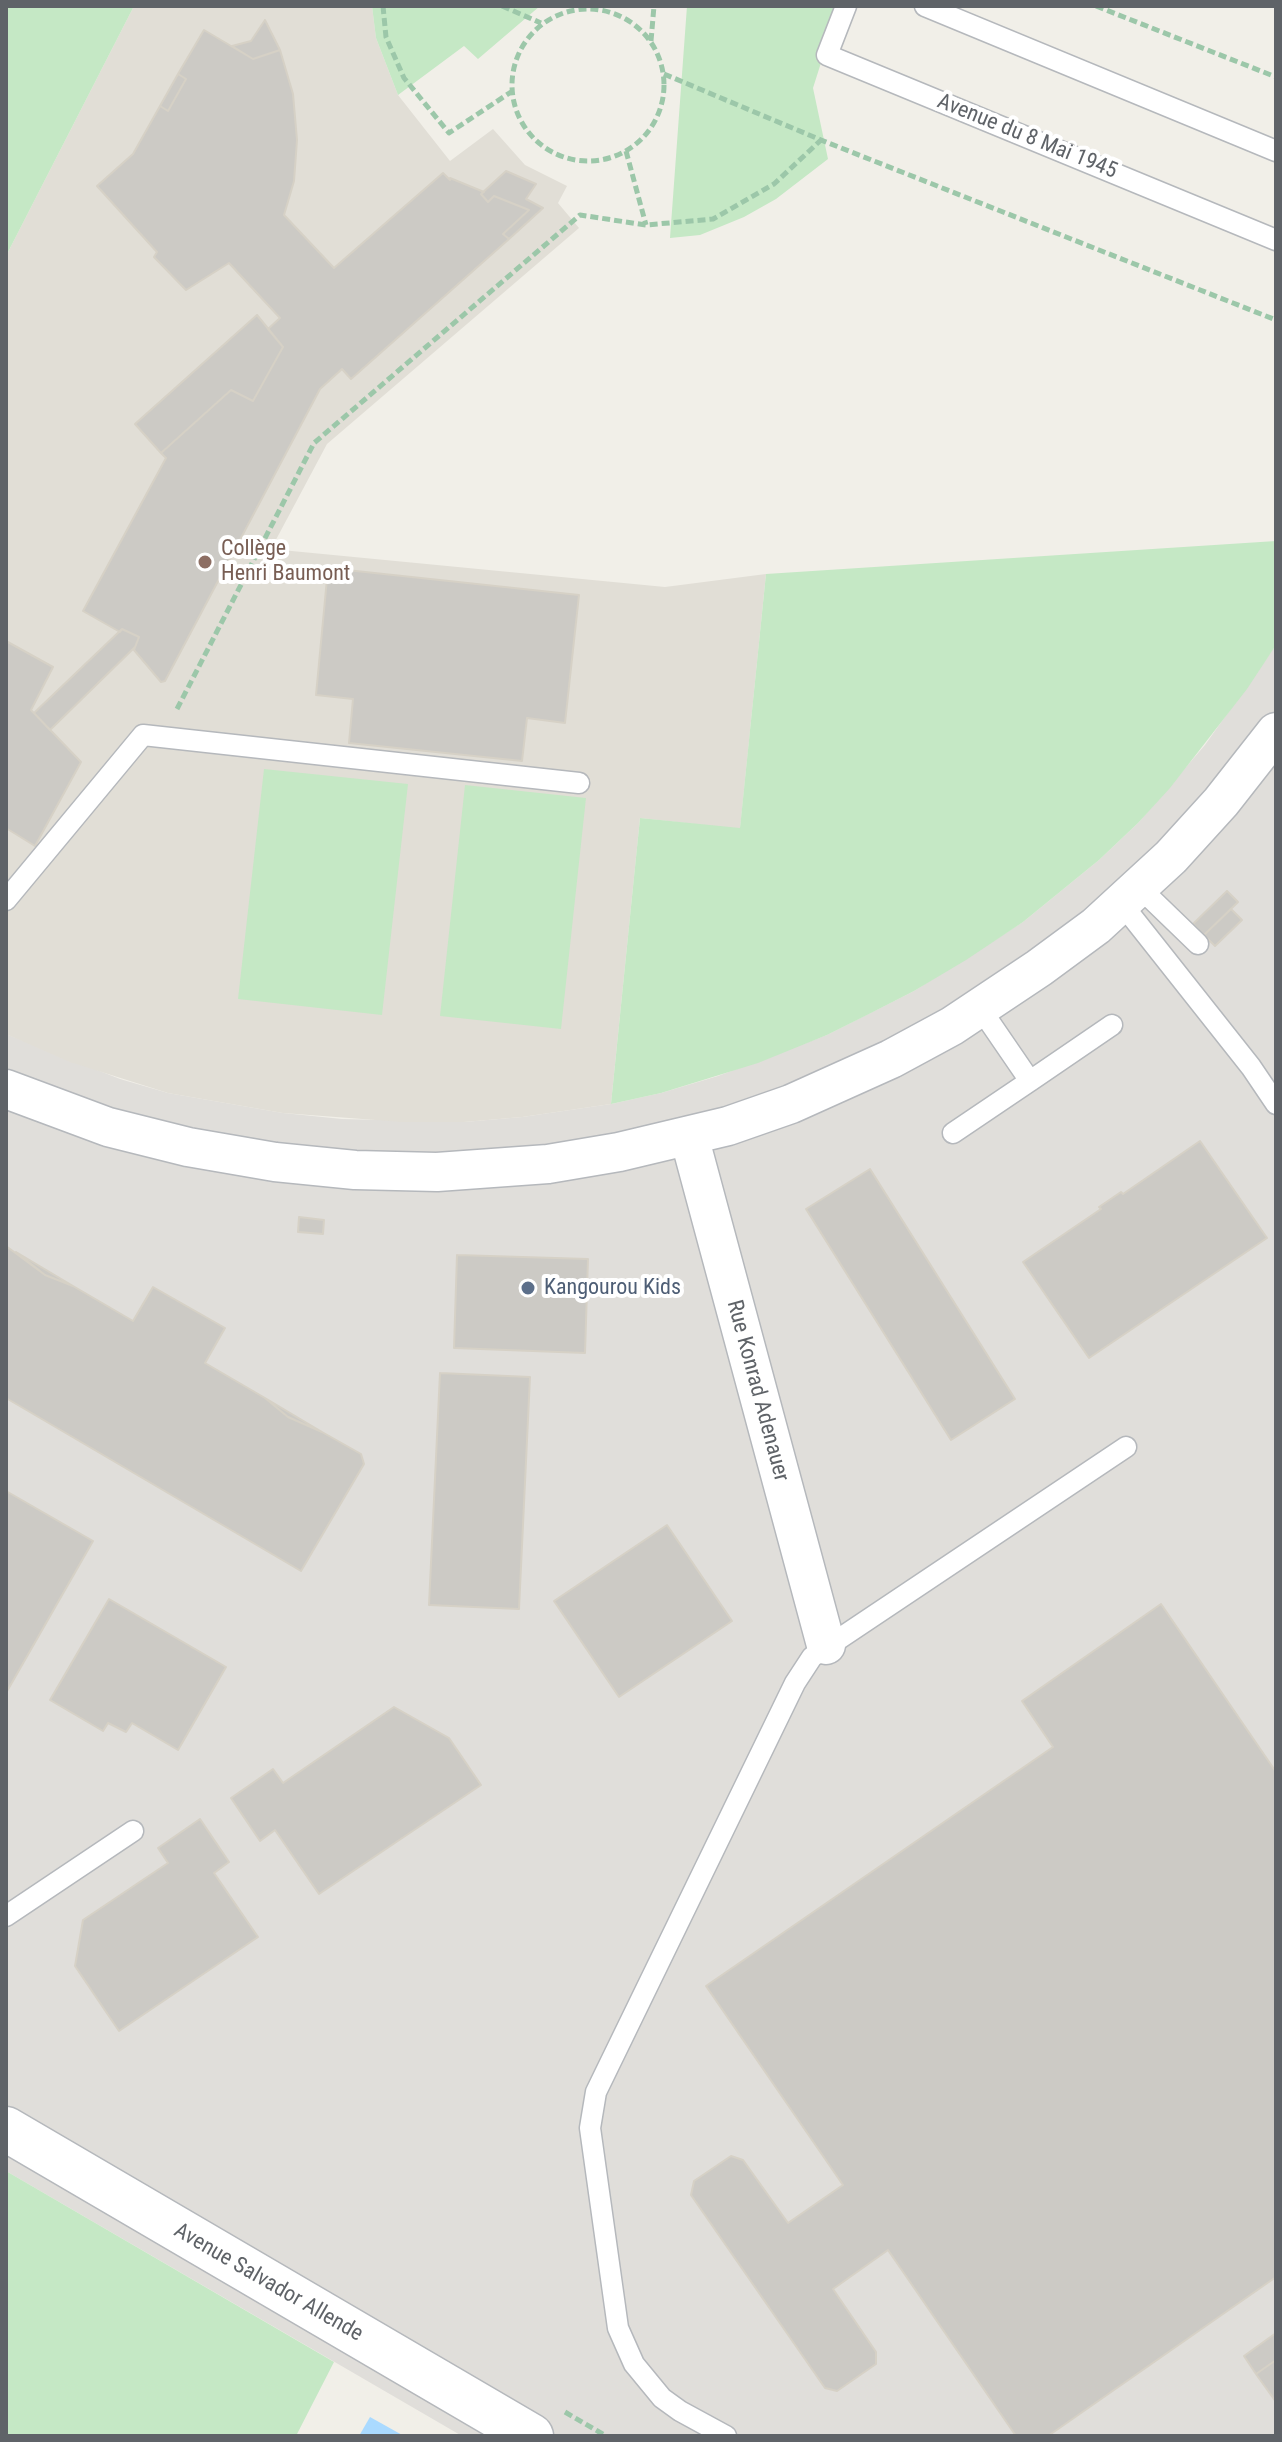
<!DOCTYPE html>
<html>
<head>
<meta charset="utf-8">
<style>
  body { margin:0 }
  #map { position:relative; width:1282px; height:2442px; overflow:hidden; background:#f1efe8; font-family:"Roboto Condensed",sans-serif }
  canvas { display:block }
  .frame { position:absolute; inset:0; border:8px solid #5f6368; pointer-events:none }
</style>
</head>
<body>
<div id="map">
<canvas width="1282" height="2442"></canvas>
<div class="frame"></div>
</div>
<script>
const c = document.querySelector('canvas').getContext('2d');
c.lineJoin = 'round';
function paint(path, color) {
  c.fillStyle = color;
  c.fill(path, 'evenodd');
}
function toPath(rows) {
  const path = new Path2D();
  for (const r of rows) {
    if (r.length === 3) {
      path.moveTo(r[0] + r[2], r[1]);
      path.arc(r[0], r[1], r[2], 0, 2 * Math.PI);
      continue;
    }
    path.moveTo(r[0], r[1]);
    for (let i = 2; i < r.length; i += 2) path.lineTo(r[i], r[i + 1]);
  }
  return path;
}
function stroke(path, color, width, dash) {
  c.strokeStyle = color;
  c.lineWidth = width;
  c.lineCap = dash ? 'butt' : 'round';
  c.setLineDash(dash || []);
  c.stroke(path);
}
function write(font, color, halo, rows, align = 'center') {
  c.font = font + ' "Roboto Condensed",sans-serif';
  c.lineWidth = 8;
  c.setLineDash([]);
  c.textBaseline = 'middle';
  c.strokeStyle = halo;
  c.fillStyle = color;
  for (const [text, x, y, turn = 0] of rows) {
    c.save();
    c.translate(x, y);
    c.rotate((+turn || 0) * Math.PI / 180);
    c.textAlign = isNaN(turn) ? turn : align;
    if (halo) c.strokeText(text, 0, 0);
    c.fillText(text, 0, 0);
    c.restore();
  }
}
paint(toPath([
  [1276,645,1276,2436,462,2436,6,2171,6,1034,120,1079,168,1093,283,1113,342,1119,464,1122,522,1117,611,1104,661,1093,718,1076,827,1035,914,991,1023,922,1099,860,1138,823,1205,745]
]), '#e0deda');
paint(toPath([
  [134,6,372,6,376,38,398,95,450,161,493,129,525,165,567,186,558,203,579,228,327,444,271,549,665,587,766,574,740,829,640,818,611,1104,522,1117,464,1122,402,1122,283,1113,168,1093,70,1062,6,1034,6,256]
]), '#e1ded6');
paint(toPath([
  [6,6,134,6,6,256],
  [372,6,540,6,478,59,464,46,398,95,376,38],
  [687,6,839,6,813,88,828,159,776,199,744,217,700,235,670,238],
  [1276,541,1276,645,1247,689,1170,788,1138,823,1099,860,1023,922,966,960,914,991,869,1014,827,1035,758,1063,661,1093,611,1104,640,818,740,828,766,574],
  [264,769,408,784,382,1015,238,999],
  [465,785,586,798,561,1029,440,1016],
  [6,2171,334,2362,296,2436,6,2436]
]), '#c5e8c5');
paint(toPath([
  [370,2417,404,2436,359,2436]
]), '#aadaff');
const building = toPath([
  [265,20,280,50,253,59,232,46,251,41,265,20],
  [204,30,253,59,280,50,293,94,297,140,294,181,284,215,334,268,443,173,450,180,450,178,484,192,481,194,488,202,494,196,529,210,503,234,509,239,351,379,342,369,320,389,165,681,161,682,134,650,139,637,122,629,120,632,83,611,166,458,161,453,231,390,253,401,283,347,268,329,280,318,229,263,186,290,154,257,157,252,97,186,133,154,160,106,168,111,186,79,178,74,204,30],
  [178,74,186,79,168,111,160,106,178,74],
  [506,171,536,184,526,199,543,208,509,239,503,234,529,210,494,196,488,202,481,194,506,171],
  [257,315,283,347,253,401,231,390,161,453,135,424,257,315],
  [328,568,579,595,565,723,527,718,522,761,349,743,353,699,316,695,328,568],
  [122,629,139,637,135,647,50,730,34,713,122,629],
  [6,641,53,667,31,710,81,762,35,846,6,828,6,641],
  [1227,891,1238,902,1204,935,1193,924,1227,891],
  [1231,909,1242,920,1215,946,1204,935,1231,909],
  [1200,1141,1267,1238,1089,1358,1023,1262,1101,1209,1099,1207,1121,1192,1123,1194,1200,1141],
  [870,1169,1015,1399,951,1440,806,1209,870,1169],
  [299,1217,324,1220,323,1234,298,1232,299,1217],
  [6,1246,45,1275,73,1286,133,1321,153,1287,225,1328,205,1363,265,1398,288,1417,322,1432,361,1454,364,1464,301,1571,6,1398,6,1246],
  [16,1252,73,1286,45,1275,16,1252],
  [457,1255,588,1259,585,1353,454,1348,457,1255],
  [440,1373,530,1377,519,1609,429,1605,440,1373],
  [265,1398,322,1432,288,1417,265,1398],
  [6,1491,93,1541,6,1693,6,1491],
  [667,1525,732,1621,619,1697,554,1601,667,1525],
  [109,1599,226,1667,178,1750,132,1723,126,1732,108,1723,103,1731,50,1700,109,1599],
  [1161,1604,1276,1772,1276,2277,1048,2436,1016,2436,888,2250,833,2289,876,2352,876,2364,837,2391,825,2388,691,2195,694,2181,731,2156,743,2160,788,2223,843,2185,706,1986,1053,1747,1022,1701,1161,1604],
  [394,1707,449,1738,481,1785,319,1894,275,1830,260,1841,231,1798,273,1769,283,1783,394,1707],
  [200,1819,229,1862,214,1873,258,1937,119,2031,75,1966,83,1920,168,1863,158,1848,200,1819],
  [1276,2333,1276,2360,1256,2374,1244,2356,1276,2333],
  [1276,2360,1276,2402,1256,2374,1276,2360]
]);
paint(building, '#cccac5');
stroke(building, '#d6d1c6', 2);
const service = toPath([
  [846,6,827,55,1276,240],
  [925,6,1276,151],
  [1139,887,1198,944],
  [6,900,143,735,579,783],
  [1122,904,1251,1067,1276,1104],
  [980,1008,1030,1081,1112,1025],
  [953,1133,1030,1081],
  [6,1916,133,1831],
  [726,2436,680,2411,662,2398,634,2364,618,2328,590,2128,596,2092,795,1683,812,1657,1126,1447]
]);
const minor = toPath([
  [6,1089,108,1127,188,1147,275,1162,355,1170,437,1172,548,1164,619,1152,728,1126,791,1104,891,1059,952,1026,1039,968,1096,926,1171,857,1221,802,1276,732],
  [689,1136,826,1645]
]);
const tertiary = toPath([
  [6,2129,531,2436]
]);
stroke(service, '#b5b8bc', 23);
stroke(minor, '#b5b8bc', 41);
stroke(tertiary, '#b5b8bc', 47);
stroke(toPath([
  [383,6,386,37,404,78,449,133,511,92],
  [502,6,541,23],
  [1096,6,1276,77],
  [588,85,76],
  [651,41,654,6],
  [664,74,821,140,1276,320],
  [626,151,646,225],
  [177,709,314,443,580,215,646,225,713,219,774,184,821,140],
  [565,2412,606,2436]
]), '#9cc7a9', 5, [8, 4]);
stroke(service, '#fff', 20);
stroke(minor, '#fff', 38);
stroke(tertiary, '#fff', 44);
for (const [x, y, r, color] of [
  [205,562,8,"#8d6e63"],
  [528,1288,8,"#5c6f8a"]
]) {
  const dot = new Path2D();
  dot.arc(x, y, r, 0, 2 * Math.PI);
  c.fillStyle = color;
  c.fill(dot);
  stroke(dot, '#fff', 3);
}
write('22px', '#5f6368', '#fff', [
  ["Avenue du 8 Mai 1945",1027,137,22],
  ["Rue Konrad Adenauer",757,1391,75],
  ["Avenue Salvador Allende",268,2283,30]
]);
write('22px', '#785e54', '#fff', [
  ["Collège",221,549],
  ["Henri Baumont",221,574]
], 'left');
write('22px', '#4e5e75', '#fff', [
  ["Kangourou Kids",544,1288]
], 'left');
</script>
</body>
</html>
